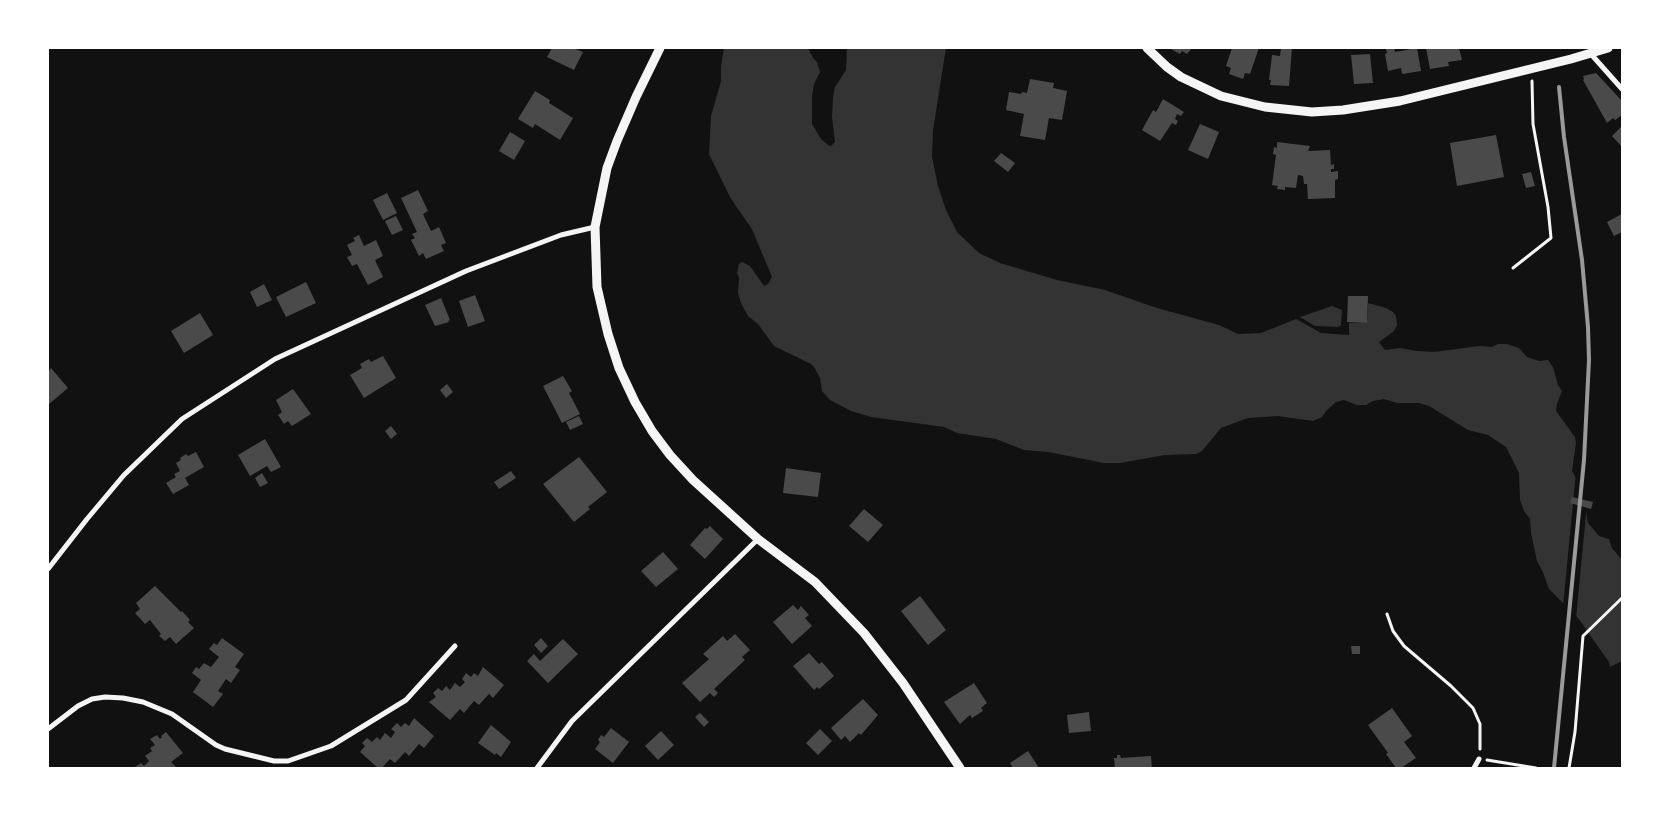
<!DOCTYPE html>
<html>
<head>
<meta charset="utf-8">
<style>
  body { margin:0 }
  #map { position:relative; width:1670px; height:816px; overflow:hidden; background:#111; font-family:"IBM Plex Sans",sans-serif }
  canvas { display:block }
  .frame { position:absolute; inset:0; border:49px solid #fff; pointer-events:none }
</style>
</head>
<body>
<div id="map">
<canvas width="1670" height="816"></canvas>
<div class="frame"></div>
</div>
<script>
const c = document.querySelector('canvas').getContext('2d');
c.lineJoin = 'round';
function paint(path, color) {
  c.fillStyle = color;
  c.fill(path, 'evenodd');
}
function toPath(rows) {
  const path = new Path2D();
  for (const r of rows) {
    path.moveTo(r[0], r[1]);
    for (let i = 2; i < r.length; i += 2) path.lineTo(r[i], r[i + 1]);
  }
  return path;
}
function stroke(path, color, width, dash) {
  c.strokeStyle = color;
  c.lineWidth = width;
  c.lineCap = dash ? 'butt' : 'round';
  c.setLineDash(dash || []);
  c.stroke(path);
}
paint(toPath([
  [724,48,808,48,813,58,817,62,820,72,814,84,812,96,812,124,821,139,828,145,831,146,835,142,832,117,833,97,835,87,846,70,847,48,946,48,933,130,932,157,938,186,946,210,957,232,979,253,1000,263,1057,280,1105,290,1157,308,1219,325,1238,334,1261,333,1296,319,1321,333,1349,335,1349,323,1367,323,1368,303,1386,308,1393,312,1396,316,1397,325,1394,331,1379,342,1385,350,1400,348,1417,351,1434,352,1479,346,1492,347,1498,344,1507,344,1519,348,1527,357,1539,361,1548,360,1553,367,1558,385,1562,391,1557,404,1556,411,1575,437,1576,443,1572,471,1582,489,1588,523,1599,536,1609,539,1612,548,1622,560,1622,661,1610,667,1609,662,1578,618,1549,589,1543,572,1537,561,1531,533,1530,519,1524,511,1520,500,1519,473,1506,447,1488,435,1468,430,1429,406,1419,403,1397,403,1384,399,1373,401,1366,405,1357,405,1344,400,1336,402,1326,411,1322,417,1313,421,1278,416,1248,418,1221,428,1202,451,1196,454,1165,455,1120,463,1104,463,1048,452,1024,450,996,439,957,433,944,427,871,417,851,411,830,400,822,391,820,378,814,367,811,364,774,346,758,324,748,316,741,303,738,293,739,278,737,273,739,264,742,262,750,266,764,286,768,284,772,277,752,229,731,199,709,154,711,116,721,81,721,66],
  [1332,306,1342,310,1341,325,1338,327,1315,326,1300,317]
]), '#333');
paint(toPath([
  [1576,472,1584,489,1587,504,1576,618,1572,617,1563,607]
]), '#111');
paint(toPath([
  [552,48,573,48,583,52,574,70,547,57],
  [1169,48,1192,48,1187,54,1182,51,1180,54],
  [1232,48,1259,48,1250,74,1245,73,1243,79,1229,74,1231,68,1226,66],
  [1281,48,1292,48,1289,86,1270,85,1271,80,1269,80,1272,55,1280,56],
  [1394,48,1395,52,1417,48,1421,71,1402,74,1401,68,1388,71,1385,54,1387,53,1386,49],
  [1426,48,1459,48,1462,60,1448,62,1449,66,1430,69],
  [1370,54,1373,83,1354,84,1351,55],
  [1596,73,1622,101,1622,115,1615,120,1613,118,1607,123,1583,80,1584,79,1583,76],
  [1030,79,1054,83,1053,88,1067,91,1062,120,1049,118,1045,140,1020,136,1024,114,1006,110,1009,92,1021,94,1022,92,1027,93],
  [535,91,550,100,549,103,573,118,560,140,535,124,533,128,518,119],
  [1163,99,1184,112,1181,116,1177,114,1175,119,1178,121,1176,125,1172,123,1160,141,1142,130,1153,110,1156,112],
  [1200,124,1219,132,1208,159,1188,150],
  [1622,126,1622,147,1612,136],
  [510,132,525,141,514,160,499,151],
  [1496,135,1504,177,1457,186,1450,143],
  [1277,142,1310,146,1308,151,1330,150,1331,165,1334,164,1334,169,1331,169,1331,172,1338,171,1338,179,1335,180,1335,198,1308,199,1307,184,1304,184,1303,176,1298,175,1296,188,1285,187,1285,190,1277,189,1278,186,1272,185,1276,155,1273,154,1274,147,1277,148],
  [1001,153,1015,163,1008,172,994,161],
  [1531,172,1535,186,1526,188,1522,174],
  [418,190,428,211,423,214,431,231,439,227,446,243,441,245,444,251,426,259,423,253,419,256,411,240,415,238,412,234,417,232,401,198],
  [387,193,397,213,383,220,373,200],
  [1622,214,1622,232,1614,236,1607,222],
  [396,216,403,230,392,235,385,221],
  [359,235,364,246,376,240,383,256,375,260,383,277,368,285,357,264,352,266,347,257,352,255,347,245,355,241,353,238],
  [306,282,316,303,286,317,276,297],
  [264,284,272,300,257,307,250,292],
  [475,295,485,321,468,327,459,301],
  [1348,296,1368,296,1367,323,1347,322],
  [441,298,450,320,448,321,449,322,435,326,425,305],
  [200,313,213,335,184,353,171,331],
  [383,356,396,378,364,398,350,375,362,368,360,364,369,359,371,362],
  [51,368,68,388,48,405,48,372],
  [563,376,572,391,569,393,580,414,562,423,543,386],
  [447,384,453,392,446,398,440,390],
  [293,389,311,414,292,426,288,421,284,424,278,415,282,412,276,400],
  [579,416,583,424,570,430,566,422],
  [391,426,397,434,391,439,385,431],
  [265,439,281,467,271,472,267,466,250,476,238,455],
  [196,452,204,467,185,478,189,485,173,494,166,483,176,477,174,474,180,471,176,463,181,460,180,458,186,454,188,456],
  [579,457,607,492,588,507,590,509,574,522,543,484],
  [786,468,821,473,818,497,783,493],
  [511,471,516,478,499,489,494,482],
  [262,473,268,483,260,487,255,478],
  [1572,497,1593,502,1591,509,1570,503],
  [864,509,883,525,868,542,849,526],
  [710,526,723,539,705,559,690,545,705,528,707,529],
  [663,552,678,569,656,587,641,571],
  [155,586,181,612,182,611,190,620,188,622,194,628,176,644,170,637,165,641,159,636,161,634,150,620,145,624,135,613,140,609,136,603],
  [920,596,946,630,928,645,901,611],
  [793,605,798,610,801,606,809,615,805,618,812,626,792,644,773,622],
  [735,634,750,650,742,657,745,660,714,689,718,693,714,697,710,693,700,702,682,683,709,659,703,654,723,636,727,641],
  [222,638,244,654,235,667,240,670,231,683,226,679,218,691,223,694,213,707,193,692,201,680,192,673,196,667,199,669,204,663,211,667,219,657,209,649,214,643,217,645],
  [541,638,548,646,541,653,534,645],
  [563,639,578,654,548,683,527,661,534,654,540,661],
  [1351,646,1360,646,1360,654,1352,654],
  [809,653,819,664,822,662,834,676,819,689,817,687,814,690,793,666],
  [483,667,504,685,493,698,489,694,479,705,474,701,464,713,460,709,450,720,429,702,436,697,433,693,438,688,442,691,446,686,450,690,455,683,460,687,465,682,462,679,466,673,471,677,474,673,478,676],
  [974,683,987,703,981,708,983,711,972,718,970,715,960,724,944,702],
  [863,699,878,715,861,735,859,733,850,742,845,736,841,740,831,728],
  [1392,708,1412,736,1404,742,1416,758,1401,768,1396,768,1386,754,1388,753,1368,725],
  [1089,712,1091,731,1069,733,1067,715],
  [700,713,709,722,704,727,695,717],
  [414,718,434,736,424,748,419,744,409,756,405,752,395,763,390,759,382,768,378,768,360,752,365,746,362,743,367,738,372,742,377,737,380,740,385,733,391,738,395,732,391,729,397,723,401,727,405,723,409,726],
  [491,725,511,742,501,757,496,753,495,755,478,743],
  [611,728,629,742,613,763,595,749,600,742,598,740,601,735,604,737],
  [820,729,832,741,818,755,806,743],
  [661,731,674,745,658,760,645,746],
  [166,732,183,753,171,762,176,767,136,768,135,767,141,763,144,766,149,761,145,756,152,751,150,748,155,745,150,739,157,735,160,739,162,737,161,736],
  [1028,751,1039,768,1013,768,1010,763],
  [1117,755,1120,755,1121,758,1151,756,1152,768,1115,768,1114,758,1117,758]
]), '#4a4a4a');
stroke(toPath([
  [1513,268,1551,238,1548,207,1533,124,1532,81],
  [1387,614,1393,631,1404,646,1451,686,1473,708,1480,724,1480,749],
  [1487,760,1536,768],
  [1569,768,1575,732,1583,636,1622,598]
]), '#f5f5f5', 3);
stroke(toPath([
  [1590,53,1622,89],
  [48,569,87,519,124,475,182,419,275,359,466,271,561,235,595,227],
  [48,729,78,706,92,699,105,697,123,698,143,702,172,714,216,745,225,749,274,761,288,761,331,746,406,700,455,646],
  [537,768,572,721,758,539],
  [1474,768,1479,759]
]), '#f5f5f5', 5);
stroke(toPath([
  [660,48,636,97,617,141,607,168,595,227,597,287,608,334,619,368,635,402,652,431,670,455,693,480,758,539,815,582,864,633,903,683,960,768],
  [1147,48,1167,67,1181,77,1221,96,1265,107,1312,112,1343,110,1400,101,1571,59,1608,48]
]), '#f5f5f5', 9);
stroke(toPath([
  [1554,768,1584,460,1589,360,1588,327,1582,260,1564,137,1559,87]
]), '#9a9a9a', 4);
</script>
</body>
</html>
